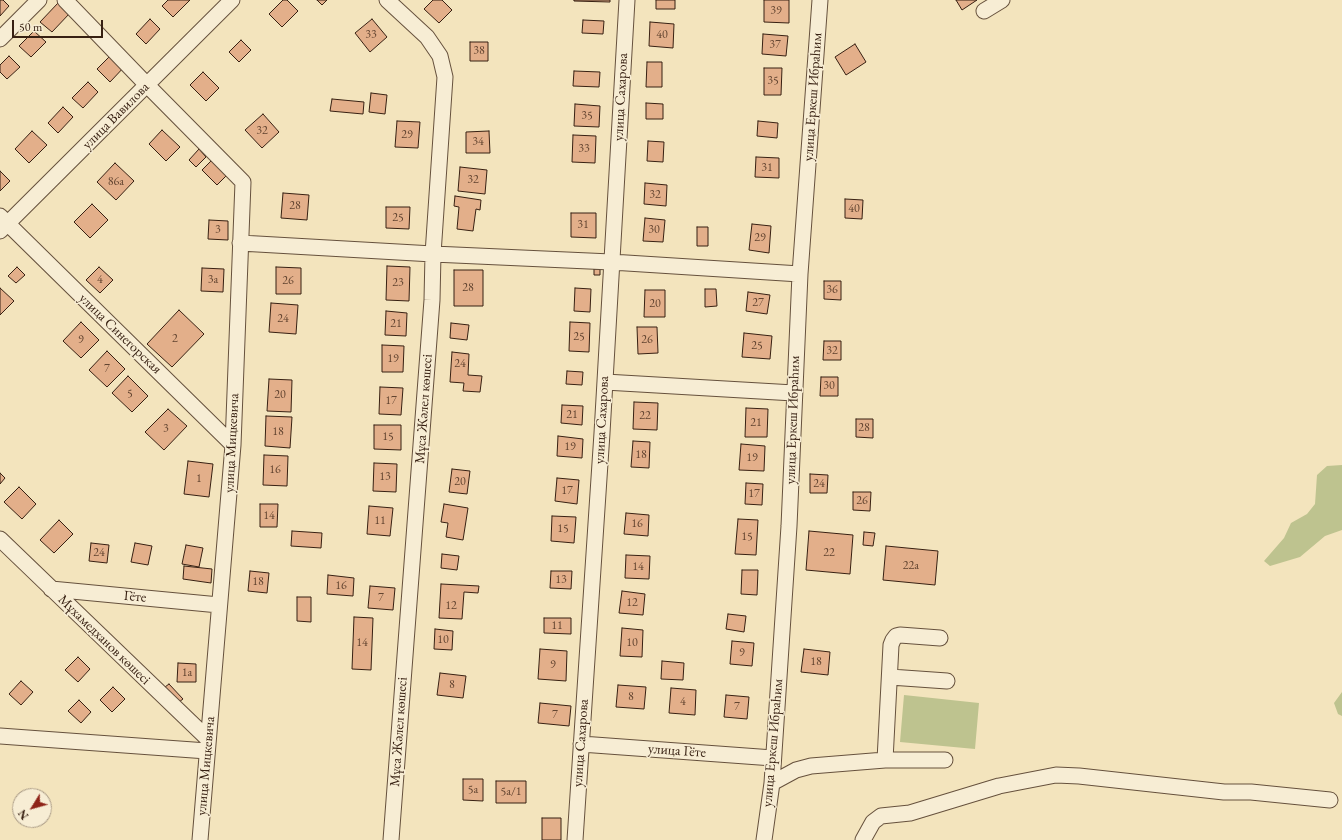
<!DOCTYPE html>
<html>
<head>
<meta charset="utf-8">
<style>
  body { margin:0 }
  #map { position:relative; width:1342px; height:840px; overflow:hidden; background:#f3e4bd; font-family:"EB Garamond",serif }
  canvas { display:block }
  .north { position:absolute; left:12px; top:788px; width:40px; height:40px; box-sizing:border-box; background:#f7edd4; border:1px solid #aa9b86; border-radius:50%; rotate:233deg; font-size:11px; font-weight:700; line-height:16px; text-align:center; color:#372012 }
  .north::after { content:''; display:block; margin:auto; width:14px; height:18px; background:#8f2418; clip-path:polygon(50% 0,100% 100%,50% 72%,0 100%) }
  .scale { position:absolute; left:12px; top:20px; width:91px; height:18px; box-sizing:border-box; border:2px solid #372012; border-top:0; padding-left:5px; font-size:12px; line-height:14px; white-space:nowrap; color:#372012; -webkit-text-stroke:3px #f7edd4; paint-order:stroke }
</style>
</head>
<body>
<div id="map">
<canvas width="1342" height="840"></canvas>
<div class="north">N</div>
<div class="scale">50 m</div>
</div>
<script>
const c = document.querySelector('canvas').getContext('2d');
c.lineJoin = 'round';
function paint(path, color) {
  c.fillStyle = color;
  c.fill(path, 'evenodd');
}
function toPath(rows) {
  const path = new Path2D();
  for (const r of rows) {
    path.moveTo(r[0], r[1]);
    for (let i = 2; i < r.length; i += 2) path.lineTo(r[i], r[i + 1]);
  }
  return path;
}
function stroke(path, color, width, dash) {
  c.strokeStyle = color;
  c.lineWidth = width;
  c.lineCap = dash ? 'butt' : 'round';
  c.setLineDash(dash || []);
  c.stroke(path);
}
function write(font, color, halo, rows, align = 'center') {
  c.font = font + ' "EB Garamond",serif';
  c.lineWidth = 3;
  c.setLineDash([]);
  c.textBaseline = 'middle';
  c.strokeStyle = halo;
  c.fillStyle = color;
  for (const [text, x, y, turn = 0] of rows) {
    c.save();
    c.translate(x, y);
    c.rotate((+turn || 0) * Math.PI / 180);
    c.textAlign = isNaN(turn) ? turn : align;
    if (halo) c.strokeText(text, 0, 0);
    c.fillText(text, 0, 0);
    c.restore();
  }
}
paint(toPath([
  [1342,465,1342,530,1325,536,1300,557,1270,566,1264,561,1284,538,1291,523,1307,514,1315,504,1317,475,1327,466],
  [1342,692,1342,716,1338,714,1334,703],
  [904,695,979,703,975,749,900,742]
]), '#bec38f');
const building = toPath([
  [0,0,3,0,9,6,0,16,0,0],
  [168,0,190,0,173,17,162,6,168,0],
  [283,0,287,0,298,11,282,27,269,14,283,0],
  [317,0,327,0,322,5,317,0],
  [433,0,442,0,452,10,439,23,424,9,433,0],
  [574,0,610,0,610,2,574,1,574,0],
  [656,0,675,0,675,9,656,9,656,0],
  [764,0,789,0,789,23,764,22,764,0],
  [956,0,977,0,962,10,956,0],
  [59,2,70,13,52,32,40,22,59,2],
  [150,19,160,29,146,44,136,34,150,19],
  [372,19,387,37,370,52,355,33,372,19],
  [583,20,604,21,603,34,582,33,583,20],
  [650,22,674,24,673,48,649,46,650,22],
  [34,31,46,42,31,57,19,46,34,31],
  [763,34,788,36,786,56,762,54,763,34],
  [241,40,251,50,239,62,229,52,241,40],
  [470,42,488,42,488,61,470,61,470,42],
  [855,44,866,62,846,75,835,57,855,44],
  [113,53,126,65,110,82,97,69,113,53],
  [9,56,20,67,7,79,0,72,0,65,9,56],
  [647,62,662,62,662,87,646,87,647,62],
  [764,68,782,68,781,95,764,95,764,68],
  [574,71,600,72,599,87,573,86,574,71],
  [203,72,219,88,206,101,190,85,203,72],
  [88,82,98,92,83,108,72,98,88,82],
  [371,93,387,95,385,114,369,112,371,93],
  [332,99,364,102,363,114,330,111,332,99],
  [646,103,663,104,663,119,646,119,646,103],
  [575,104,600,106,599,127,574,126,575,104],
  [63,107,73,117,58,133,48,123,63,107],
  [263,114,279,132,262,148,245,130,263,114],
  [397,121,420,122,418,148,395,147,397,121],
  [758,121,778,123,777,138,757,136,758,121],
  [162,130,180,147,166,161,149,144,162,130],
  [32,131,47,145,29,163,15,149,32,131],
  [489,131,490,153,466,153,466,132,489,131],
  [573,135,596,136,595,163,572,162,573,135],
  [648,141,664,142,663,162,647,161,648,141],
  [199,149,206,157,196,167,189,160,199,149],
  [756,157,779,158,779,178,755,177,756,157],
  [211,161,226,176,217,185,202,170,211,161],
  [115,163,134,181,116,200,97,182,115,163],
  [460,167,487,170,485,194,458,191,460,167],
  [0,171,10,181,0,191,0,171],
  [645,183,667,185,666,206,644,204,645,183],
  [283,193,309,195,307,220,281,218,283,193],
  [455,196,481,200,480,210,476,209,473,231,457,229,459,207,454,206,455,196],
  [845,199,863,200,862,219,845,218,845,199],
  [92,204,108,220,90,238,74,222,92,204],
  [386,207,410,207,409,229,386,228,386,207],
  [571,213,596,213,596,238,571,237,571,213],
  [645,218,665,220,663,242,643,241,645,218],
  [209,220,228,221,228,240,208,239,209,220],
  [752,224,771,226,769,253,749,250,752,224],
  [697,227,708,227,708,246,697,246,697,227],
  [387,266,410,267,409,301,386,300,387,266],
  [17,267,25,275,16,283,8,276,17,267],
  [99,267,113,280,100,293,86,280,99,267],
  [276,267,301,268,301,294,276,294,276,267],
  [202,268,224,269,223,292,201,291,202,268],
  [594,269,600,269,600,275,594,275,594,269],
  [454,270,483,270,483,306,454,306,454,270],
  [824,281,841,281,841,300,824,299,824,281],
  [0,288,14,301,0,315,0,288],
  [575,288,591,289,590,312,574,311,575,288],
  [705,289,716,289,717,306,705,307,705,289],
  [645,290,665,290,665,317,644,317,645,290],
  [748,292,770,295,767,314,746,311,748,292],
  [271,303,298,305,296,334,269,332,271,303],
  [179,310,204,334,172,367,147,344,179,310],
  [386,311,407,313,406,336,385,335,386,311],
  [81,322,99,340,81,358,63,341,81,322],
  [570,322,590,323,589,352,569,351,570,322],
  [451,323,469,325,467,340,450,338,451,323],
  [637,327,657,327,658,353,638,354,637,327],
  [744,333,772,336,770,359,742,357,744,333],
  [824,341,841,341,841,360,823,360,824,341],
  [382,345,404,346,403,372,382,372,382,345],
  [107,351,125,369,107,387,89,370,107,351],
  [452,352,469,354,468,375,482,376,480,392,463,391,464,383,450,382,452,352],
  [567,371,583,372,582,385,566,384,567,371],
  [128,376,148,396,132,412,112,393,128,376],
  [821,377,838,377,838,396,820,396,821,377],
  [269,379,292,380,291,412,267,411,269,379],
  [380,387,403,388,401,415,379,414,380,387],
  [634,402,658,403,657,430,633,429,634,402],
  [562,405,583,406,582,425,561,423,562,405],
  [746,408,768,409,767,437,745,437,746,408],
  [168,409,187,426,164,450,145,432,168,409],
  [266,416,292,417,290,448,265,446,266,416],
  [856,419,873,419,873,438,856,437,856,419],
  [374,425,401,425,401,450,374,449,374,425],
  [558,436,583,439,582,458,557,456,558,436],
  [633,441,650,442,649,468,631,467,633,441],
  [741,444,765,446,764,471,739,470,741,444],
  [264,455,288,456,287,486,263,485,264,455],
  [188,461,213,464,209,497,184,494,188,461],
  [374,463,397,464,396,492,373,491,374,463],
  [452,469,470,471,467,494,449,492,452,469],
  [0,473,5,478,0,484,0,473],
  [810,474,828,475,827,493,810,493,810,474],
  [557,478,579,480,577,504,555,501,557,478],
  [746,483,763,484,762,505,745,504,746,483],
  [19,487,36,504,22,519,4,502,19,487],
  [853,492,871,492,870,511,853,510,853,492],
  [260,504,278,504,277,527,260,527,260,504],
  [444,504,468,508,463,540,446,537,448,523,441,522,444,504],
  [369,506,393,508,390,536,367,534,369,506],
  [626,513,649,515,648,536,624,534,626,513],
  [552,516,576,517,574,543,551,541,552,516],
  [738,519,758,520,756,555,735,554,738,519],
  [59,520,73,534,54,553,40,540,59,520],
  [292,531,322,533,321,548,291,546,292,531],
  [809,531,853,535,850,574,806,570,809,531],
  [864,532,875,533,873,546,863,545,864,532],
  [91,543,109,545,107,563,89,561,91,543],
  [135,543,152,546,148,565,131,562,135,543],
  [186,545,203,548,199,567,182,564,186,545],
  [886,546,938,551,935,585,883,580,886,546],
  [442,554,459,556,457,570,441,568,442,554],
  [626,555,650,556,649,579,625,578,626,555],
  [184,566,212,569,211,583,183,579,184,566],
  [742,570,758,570,757,595,741,594,742,570],
  [250,571,269,573,267,593,248,591,250,571],
  [551,571,572,571,571,589,550,588,551,571],
  [328,575,354,578,353,596,327,594,328,575],
  [441,584,479,586,478,593,464,592,462,619,439,618,441,584],
  [370,586,395,588,393,610,368,608,370,586],
  [622,591,645,594,643,615,619,613,622,591],
  [297,597,311,597,311,622,297,621,297,597],
  [728,614,746,616,744,632,726,629,728,614],
  [354,617,373,618,371,670,352,669,354,617],
  [544,618,571,618,571,634,544,633,544,618],
  [622,628,643,630,642,657,620,656,622,628],
  [435,629,453,631,452,650,434,649,435,629],
  [732,641,754,643,752,666,730,664,732,641],
  [540,649,567,651,566,681,538,679,540,649],
  [804,649,830,652,828,675,801,672,804,649],
  [78,657,90,669,78,682,65,670,78,657],
  [662,661,684,663,683,680,661,679,662,661],
  [178,663,196,664,196,682,177,682,178,663],
  [440,673,466,676,463,698,437,695,440,673],
  [21,681,33,692,21,705,9,694,21,681],
  [169,684,183,699,179,702,165,687,169,684],
  [618,685,646,687,644,709,616,707,618,685],
  [113,687,125,699,112,712,100,700,113,687],
  [671,688,696,690,695,715,669,713,671,688],
  [726,695,749,697,747,719,724,717,726,695],
  [79,700,91,712,81,723,68,711,79,700],
  [540,703,571,706,569,726,538,723,540,703],
  [463,779,483,779,483,801,463,800,463,779],
  [496,781,526,781,526,803,496,803,496,781],
  [542,818,561,818,561,840,542,840,542,818]
]);
paint(building, '#e3af8a');
stroke(building, '#372012', 1);
const minor = toPath([
  [65,0,147,85,243,182,233,445,200,840],
  [387,0,427,37,440,56,445,77,433,254,432,300,391,840],
  [984,11,1002,0],
  [0,39,39,0],
  [0,216,233,445],
  [0,231,232,0],
  [240,243,433,254,611,262,800,274],
  [605,382,794,393],
  [0,539,208,739],
  [51,589,219,605],
  [890,677,947,681],
  [0,736,207,751],
  [581,744,773,758],
  [885,760,891,645,893,640,896,636,900,635,940,638],
  [772,783,796,770,811,766,885,760,945,760],
  [575,840,602,433,627,0],
  [764,840,772,783,789,526,800,274,820,0],
  [863,840,873,822,881,816,910,813,999,786,1056,775,1079,776,1224,792,1251,792,1330,800]
]);
stroke(minor, '#66513d', 17);
stroke(minor, '#f7edd4', 15);
write('12px', '#624430', null, [
  ["39",776,11],
  ["33",371,35],
  ["40",662,35],
  ["37",775,45],
  ["38",479,51],
  ["35",773,81],
  ["35",587,116],
  ["32",262,131],
  ["29",407,135],
  ["34",478,142],
  ["33",584,149],
  ["31",767,168],
  ["32",473,180],
  ["86а",116,182],
  ["32",655,195],
  ["28",295,206],
  ["40",854,209],
  ["25",398,218],
  ["31",583,225],
  ["3",218,230],
  ["30",654,230],
  ["29",760,238],
  ["4",100,280],
  ["3а",213,280],
  ["26",288,281],
  ["23",398,283],
  ["28",468,288],
  ["36",832,290],
  ["27",758,303],
  ["20",655,304],
  ["24",283,319],
  ["21",396,324],
  ["25",579,337],
  ["2",175,339],
  ["9",81,340],
  ["26",647,340],
  ["25",757,346],
  ["32",832,351],
  ["19",393,359],
  ["24",460,364],
  ["7",107,369],
  ["30",829,386],
  ["5",130,394],
  ["20",280,395],
  ["17",391,401],
  ["21",572,415],
  ["22",645,416],
  ["21",756,423],
  ["28",864,428],
  ["3",166,429],
  ["18",278,432],
  ["15",388,437],
  ["19",570,447],
  ["18",641,455],
  ["19",752,458],
  ["16",275,470],
  ["13",385,477],
  ["1",199,479],
  ["20",460,482],
  ["24",819,484],
  ["17",567,491],
  ["17",754,494],
  ["26",862,501],
  ["14",269,516],
  ["11",380,521],
  ["16",637,524],
  ["15",563,529],
  ["15",747,537],
  ["24",99,553],
  ["22",829,553],
  ["22а",911,566],
  ["14",638,567],
  ["13",561,580],
  ["18",258,582],
  ["16",341,586],
  ["7",381,598],
  ["12",632,603],
  ["12",451,606],
  ["11",557,626],
  ["10",443,640],
  ["14",362,643],
  ["10",632,643],
  ["9",742,653],
  ["18",816,662],
  ["9",553,665],
  ["1а",187,673],
  ["8",452,685],
  ["8",631,697],
  ["4",683,702],
  ["7",737,707],
  ["7",555,715],
  ["5а",473,790],
  ["5а/1",511,792]
]);
write('14px', '#372012', '#f7edd4', [
  ["улица Сахарова",621,97,-87],
  ["улица Еркеш Ибраһим",813,97,-86],
  ["улица Вавилова",116,116,-45],
  ["улица Синегорская",120,334,44],
  ["Мұса Жәлел көшесі",424,409,-86],
  ["улица Сахарова",602,420,-87],
  ["улица Еркеш Ибраһим",793,420,-88],
  ["улица Мицкевича",232,443,-87],
  ["Гёте",135,597,5],
  ["Мұхамедханов көшесі",104,640,44],
  ["Мұса Жәлел көшесі",399,732,-86],
  ["улица Сахарова",581,743,-86],
  ["улица Еркеш Ибраһим",773,743,-85],
  ["улица Гёте",677,751,4],
  ["улица Мицкевича",206,766,-85]
]);
</script>
</body>
</html>
